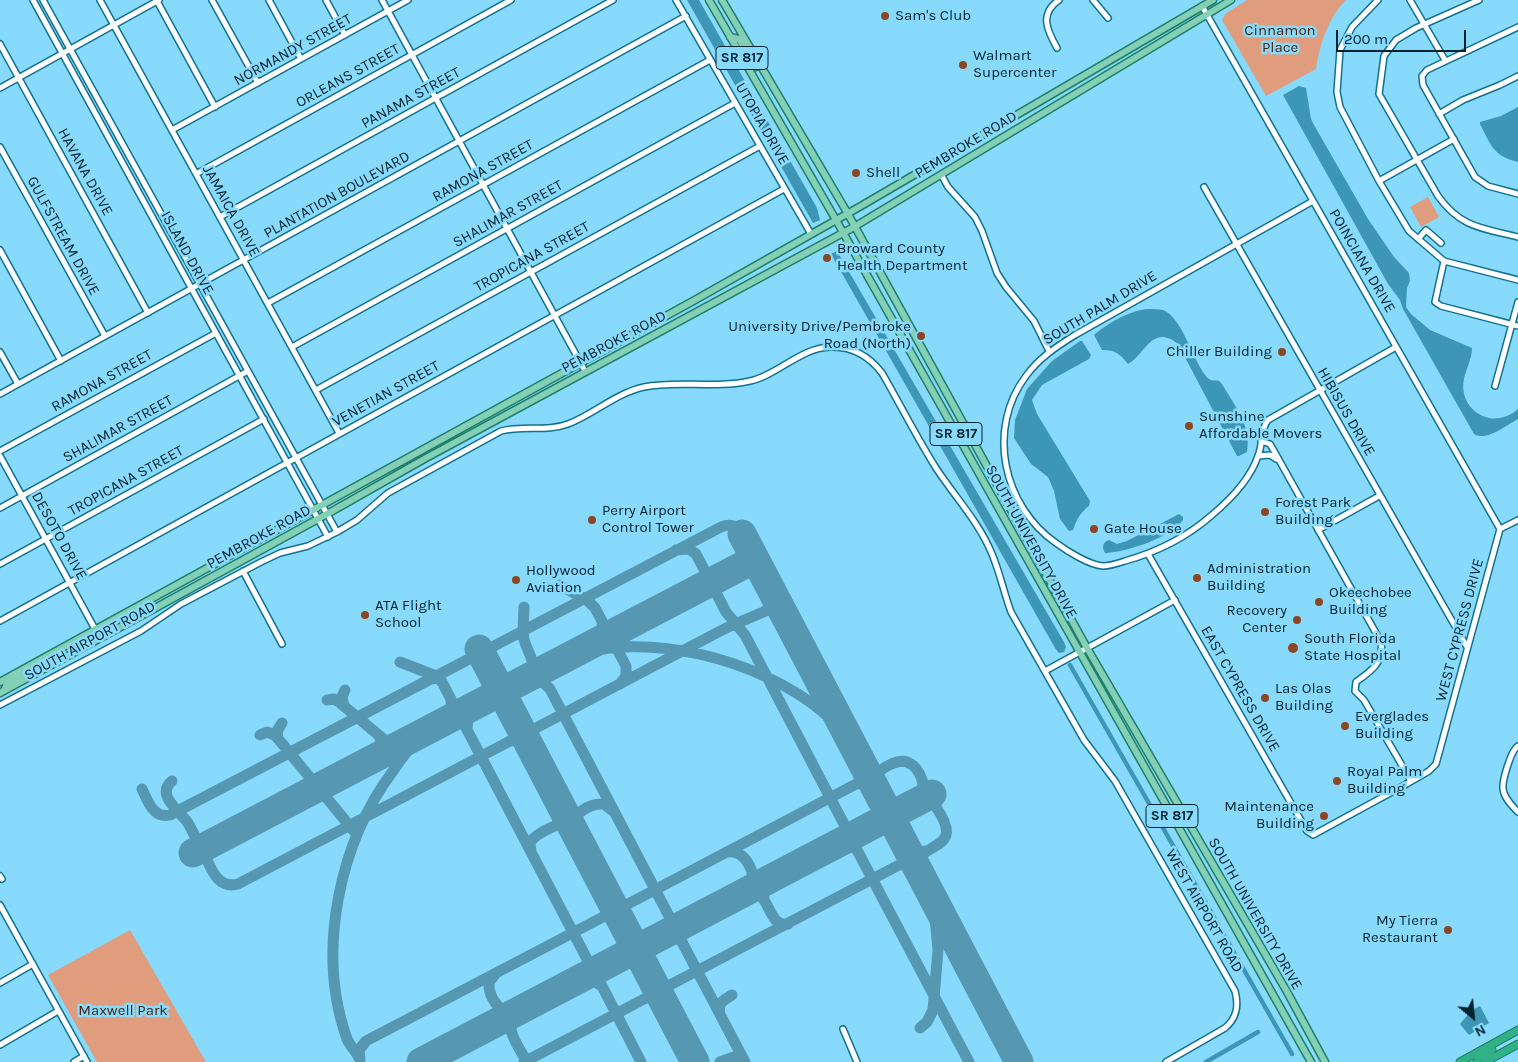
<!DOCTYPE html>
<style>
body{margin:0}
#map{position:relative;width:1518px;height:1062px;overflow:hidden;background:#87dafc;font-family:Karla,sans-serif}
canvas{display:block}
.north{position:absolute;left:1448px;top:992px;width:50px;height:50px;-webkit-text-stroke:4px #87dafc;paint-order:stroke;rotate:152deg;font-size:14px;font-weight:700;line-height:20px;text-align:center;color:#00222f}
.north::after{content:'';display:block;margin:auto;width:18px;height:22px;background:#00222f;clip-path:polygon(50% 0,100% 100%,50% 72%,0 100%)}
.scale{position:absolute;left:1336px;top:30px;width:130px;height:22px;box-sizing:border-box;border:2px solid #00222f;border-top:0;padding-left:6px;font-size:15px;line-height:18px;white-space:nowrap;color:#00222f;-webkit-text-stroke:4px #87dafc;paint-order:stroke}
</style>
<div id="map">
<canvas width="1518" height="1062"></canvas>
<div class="north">N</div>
<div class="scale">200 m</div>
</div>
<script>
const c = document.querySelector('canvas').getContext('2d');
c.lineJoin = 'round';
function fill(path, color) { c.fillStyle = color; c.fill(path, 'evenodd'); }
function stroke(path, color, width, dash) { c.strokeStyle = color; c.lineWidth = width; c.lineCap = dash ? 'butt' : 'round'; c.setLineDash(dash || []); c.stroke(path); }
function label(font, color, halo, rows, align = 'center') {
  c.font = font + ' Karla,sans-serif'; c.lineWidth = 5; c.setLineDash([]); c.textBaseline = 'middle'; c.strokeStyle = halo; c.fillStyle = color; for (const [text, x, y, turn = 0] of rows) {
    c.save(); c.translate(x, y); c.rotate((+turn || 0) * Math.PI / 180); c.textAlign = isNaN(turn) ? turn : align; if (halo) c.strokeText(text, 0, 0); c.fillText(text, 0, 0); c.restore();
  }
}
const green = new Path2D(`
 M1247,0H1346C1328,18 1320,44 1316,69L1266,96L1222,20L1226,13Z
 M1428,197L1439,217L1421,227L1410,207Z
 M130,930L206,1062H97L48,975Z`);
const water = new Path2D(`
 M687,0H699L817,208L820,220L813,223Z
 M1299,86L1306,88L1311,119L1314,125L1368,219L1394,257L1409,273L1410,281L1407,288L1406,307L1411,314L1430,330L1472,348C1472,359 1466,369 1464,379C1460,397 1471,414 1489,418C1498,420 1511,416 1518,409V419C1506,425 1487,442 1474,434L1403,309L1400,300L1388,284L1283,95Z
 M1518,107V162C1493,156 1491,145 1480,124V122L1501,116Z
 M837,251L1064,642L1066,647L1064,652L1059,653L1055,648L831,254Z
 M1147,309C1152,309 1158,309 1163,310C1184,317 1197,375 1211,380C1213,381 1216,380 1219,381L1222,384C1234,405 1252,426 1247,452L1239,456H1237L1178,344C1152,323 1145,355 1128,364C1120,354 1116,350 1102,350L1094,335C1108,323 1129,311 1147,309Z
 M1080,341H1082L1091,355L1089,359L1042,385L1032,400L1037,414L1090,501L1089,506C1081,512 1076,520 1073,530L1069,531L1060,519L1054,491L1048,477L1031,464L1014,438L1015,420L1027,389L1052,361Z
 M1179,514L1183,517V520C1170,538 1127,552 1105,553C1102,548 1102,542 1109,540L1117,544L1127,541Z
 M1480,1006L1489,1023L1469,1035L1460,1024L1472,1010Z`);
const canal = new Path2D(`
 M1070,665L1292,1054
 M1206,1062L1258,1032`);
const taxiway = new Path2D(`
 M676,550L689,549L696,554L726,612L745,635L845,826V836L839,843H848L857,850L969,1062
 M560,585L588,601L595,608L626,666V676L620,684
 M524,607C524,617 522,629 524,639C528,657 542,664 523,681C534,679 543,680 550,689L669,916L676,923L685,924L681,933L682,942L745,1062
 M765,611L771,606L774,601L770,587
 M589,646C598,639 604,633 602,621
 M565,658C645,629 759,659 823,712C836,723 846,736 855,749
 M400,662L436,676L442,682L587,959L594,965L604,966L599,974L600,982L641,1062
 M486,664V655L494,646L721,527C731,523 737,526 742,534
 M327,700L334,699L339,702L387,742L396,743L408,741
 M344,706L342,697L345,690
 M467,729L468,716L478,704
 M260,735L267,732L275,735L353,830
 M278,739L277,731L282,723
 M529,745L530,735L536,728L726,628L768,610L776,609L783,611
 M375,759C383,752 384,745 379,736
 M311,778L322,782L337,778
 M172,781C155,795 180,811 188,823C193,831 195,841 204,845L217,841
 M857,784L864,775L863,764
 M875,788C875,784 874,780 876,776C880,768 898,759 907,762C921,767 929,791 918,801
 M142,789C148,801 153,819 170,815L469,659H479L486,664
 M555,826L561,819L562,808
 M573,830C571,814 589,803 604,804L613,811
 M906,847L916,853L926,851
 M202,849C210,865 216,890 238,884L510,741L520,740L529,745
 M531,852L530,843C533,836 554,824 562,825C567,825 570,827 573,830
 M727,852C743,849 753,867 753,881L747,892
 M918,870C913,839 969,855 936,807C931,801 925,800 918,801
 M752,873L758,879L768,880L763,890L764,899
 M747,892C771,887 766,928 788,924
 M610,900L618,905L628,904L858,783H867L875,788
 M621,920V911L628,904
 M665,935L676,936L682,942
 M496,973L489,982C488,996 499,1014 515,1013
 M583,978H592L600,985
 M652,981L660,986L670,985
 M664,1004V994L670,985L899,865L908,864L918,870
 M515,1013C503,1028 519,1047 527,1062
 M720,1014C717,1003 724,1000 732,995
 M494,1024L505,1025L511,1031
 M920,1028L927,1022L933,1010L938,950L935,917L922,878
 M359,1058C356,1051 350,1046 347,1039C316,952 339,843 393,771C401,758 411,746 423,736C430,730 441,726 447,718C452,713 452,706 451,700
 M360,1060L359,1050L366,1041L603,917L608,911L610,900
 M694,1061L695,1062
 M524,1062L646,998L656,997L664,1004
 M720,1062L734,1057L744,1062`);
const runway = new Path2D(`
 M742,534L1019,1062
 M479,649L695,1062
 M193,853L755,559
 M421,1062L932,794`);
const minor = new Path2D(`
 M33,0L328,537
 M43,0L337,532
 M100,0L339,433
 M212,0L258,83
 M269,0L301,59
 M326,0L345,35
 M382,0L585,371
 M676,0L811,234
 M1093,0L1108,18
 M1378,0L1352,27L1340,50L1337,92L1340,107L1379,181L1409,231L1444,261L1518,280
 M1410,0L1445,60
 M1479,0L1416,28L1396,40L1384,56L1379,94L1438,196C1461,228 1482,228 1518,237
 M157,1L215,107
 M1202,6L1500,529
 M1518,27L1427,70L1422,76L1423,85L1475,177L1488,186L1518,194
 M0,44L148,313
 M1057,48C1047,30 1039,14 1059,0
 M0,88L159,0
 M1439,114L1463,100L1500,85L1518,76
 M172,130L408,0
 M0,147L105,336
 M196,174L511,0
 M942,176L948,187L975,217L982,231L997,273L1006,287L1034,321L1049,351
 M1379,181L1454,139
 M1204,187L1467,647
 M1313,201L1075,335C1056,347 1039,358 1026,376C986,429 1003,506 1056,543C1067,551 1089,565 1103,566C1110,566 1119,563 1125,561C1157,552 1187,537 1212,515C1231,499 1250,480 1258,456C1263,445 1260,430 1268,420L1396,347
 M220,217L613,0
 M1418,239L1426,230L1441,243
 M0,250L61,361
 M1444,261L1435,302L1441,306L1518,326
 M268,303L710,60
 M292,347L735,103
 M0,352L18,384
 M1495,386L1518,302
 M316,390L760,146
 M0,394L686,16
 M1261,441L1270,444L1274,451L1381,642C1384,663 1371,671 1356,682L1355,691L1364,700L1411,781
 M0,451L216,333
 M0,456L95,629
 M1258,456L1270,455L1276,459
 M0,508L248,371
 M1500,529L1518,520
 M1318,530L1379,496
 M1148,554L1307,831L1313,835L1403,786L1429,771L1436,764L1500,529
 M0,564L264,419
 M243,571L282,644
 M0,621L784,189
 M1045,671L1175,600
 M0,705L141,631L181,604L261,562L280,553L308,546L337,532L357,520L388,493L501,431C523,425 547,432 568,424C594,414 616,393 644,387C678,380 715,389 750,381C778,375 800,348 830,347C851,346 869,356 882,373C900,404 917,438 936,468C955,497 979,522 992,554C1000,573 1004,593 1011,612L1084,740L1115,781L1235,991C1239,1006 1237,1018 1225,1028L1166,1062
 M1518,746C1511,750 1502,781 1503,789C1504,798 1512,806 1518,812
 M0,876L2,879
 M0,905L87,1062
 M0,983L33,964
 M843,1029L857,1062
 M0,1045L58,1011
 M74,1062L84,1056`);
const major = new Path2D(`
 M709,0L836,220L1311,1062
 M722,0L848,214L1087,648L1286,990L1325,1062
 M730,37L739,39L756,67
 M81,644C88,640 94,637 95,629
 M0,682L695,300L861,206L1213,0
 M4,691L7,683L40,665L42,659
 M0,693L327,514L426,458L854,227L1231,0`);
const highway = new Path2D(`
 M1460,1062L1518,1030
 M1477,1062L1478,1059L1492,1050
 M1485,1062L1518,1044`);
const markers = [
 [885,16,5,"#8d4622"],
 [963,65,5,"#8d4622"],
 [856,173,5,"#8d4622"],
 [827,258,5,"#8d4622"],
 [921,336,5,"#8d4622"],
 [1282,352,5,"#8d4622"],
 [1189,426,5,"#8d4622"],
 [1265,512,5,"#8d4622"],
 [592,520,5,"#8d4622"],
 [1094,529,5,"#8d4622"],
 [1197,578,5,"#8d4622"],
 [516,580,5,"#8d4622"],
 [1319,602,5,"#8d4622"],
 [365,615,5,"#8d4622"],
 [1297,620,5,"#8d4622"],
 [1293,648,6,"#8d4622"],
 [1265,698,5,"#8d4622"],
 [1345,726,5,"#8d4622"],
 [1337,781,5,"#8d4622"],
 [1324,816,5,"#8d4622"],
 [1448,930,5,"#8d4622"]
];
const shields = [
 [742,58,52],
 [956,434,52],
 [1172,816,52]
];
const shieldNames = [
 ["SR 817",742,58],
 ["SR 817",956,434],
 ["SR 817",1172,816]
];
const poiNames = [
 ["Sam's Club",895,16],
 ["Walmart",973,56],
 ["Supercenter",973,73],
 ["Shell",866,173],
 ["Broward County",837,249],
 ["Health Department",837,266],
 ["University Drive/Pembroke",911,327,"right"],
 ["Road (North)",911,344,"right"],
 ["Chiller Building",1272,352,"right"],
 ["Sunshine",1199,417],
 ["Affordable Movers",1199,434],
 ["Forest Park",1275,503],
 ["Building",1275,520],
 ["Perry Airport",602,511],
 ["Control Tower",602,528],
 ["Gate House",1104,529],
 ["Administration",1207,569],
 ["Building",1207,586],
 ["Hollywood",526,571],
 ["Aviation",526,588],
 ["Okeechobee",1329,593],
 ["Building",1329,610],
 ["ATA Flight",375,606],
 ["School",375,623],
 ["Recovery",1287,611,"right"],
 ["Center",1287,628,"right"],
 ["South Florida",1304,639],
 ["State Hospital",1304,656],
 ["Las Olas",1275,689],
 ["Building",1275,706],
 ["Everglades",1355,717],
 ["Building",1355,734],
 ["Royal Palm",1347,772],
 ["Building",1347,789],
 ["Maintenance",1314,807,"right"],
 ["Building",1314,824,"right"],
 ["My Tierra",1438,921,"right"],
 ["Restaurant",1438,938,"right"]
];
const parkNames = [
 ["Cinnamon",1280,31],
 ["Place",1280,48],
 ["Maxwell Park",123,1011]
];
const streetNames = [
 ["NORMANDY STREET",293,50,-29],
 ["ORLEANS STREET",348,76,-29],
 ["PANAMA STREET",411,98,-29],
 ["UTOPIA DRIVE",762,124,60],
 ["PEMBROKE ROAD",966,145,-31],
 ["RAMONA STREET",483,171,-29],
 ["HAVANA DRIVE",85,172,61],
 ["PLANTATION BOULEVARD",337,195,-29],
 ["JAMAICA DRIVE",231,211,61],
 ["SHALIMAR STREET",508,214,-29],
 ["GULFSTREAM DRIVE",63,236,61],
 ["ISLAND DRIVE",187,253,61],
 ["TROPICANA STREET",532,257,-29],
 ["POINCIANA DRIVE",1362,261,60],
 ["SOUTH PALM DRIVE",1100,308,-31],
 ["PEMBROKE ROAD",614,342,-28],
 ["RAMONA STREET",102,381,-29],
 ["VENETIAN STREET",386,394,-29],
 ["HIBISUS DRIVE",1346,412,60],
 ["SHALIMAR STREET",118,429,-29],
 ["TROPICANA STREET",126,481,-29],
 ["DESOTO DRIVE",59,536,61],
 ["PEMBROKE ROAD",259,537,-29],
 ["SOUTH UNIVERSITY DRIVE",1031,542,61],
 ["WEST CYPRESS DRIVE",1460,630,-75],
 ["SOUTH AIRPORT ROAD",90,641,-29],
 ["EAST CYPRESS DRIVE",1240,689,60],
 ["WEST AIRPORT ROAD",1204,911,60],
 ["SOUTH UNIVERSITY DRIVE",1255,914,60]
];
fill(green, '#e09d7e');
fill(water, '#3d96b6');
stroke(canal, '#3d96b6', 4.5);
stroke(taxiway, '#5698b2', 11);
stroke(runway, '#5698b2', 29);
stroke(minor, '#11718f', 8);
stroke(major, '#1f7f68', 9);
stroke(highway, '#1f7f68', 9);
stroke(minor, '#fff', 5);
stroke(major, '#83d0b6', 6);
stroke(highway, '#30b186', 7);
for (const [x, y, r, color] of markers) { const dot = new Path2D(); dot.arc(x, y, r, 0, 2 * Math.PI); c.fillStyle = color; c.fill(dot); stroke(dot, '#87dafc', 2); }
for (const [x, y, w] of shields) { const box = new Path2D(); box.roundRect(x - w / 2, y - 11.5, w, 23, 4); c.fillStyle = '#87dafc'; c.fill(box); stroke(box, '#00222f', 1); }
label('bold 14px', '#00222f', null, shieldNames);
label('15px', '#00222f', '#87dafc', poiNames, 'left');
label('15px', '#4a1d05', '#87dafc', parkNames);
label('15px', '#00222f', '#87dafc', streetNames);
</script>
